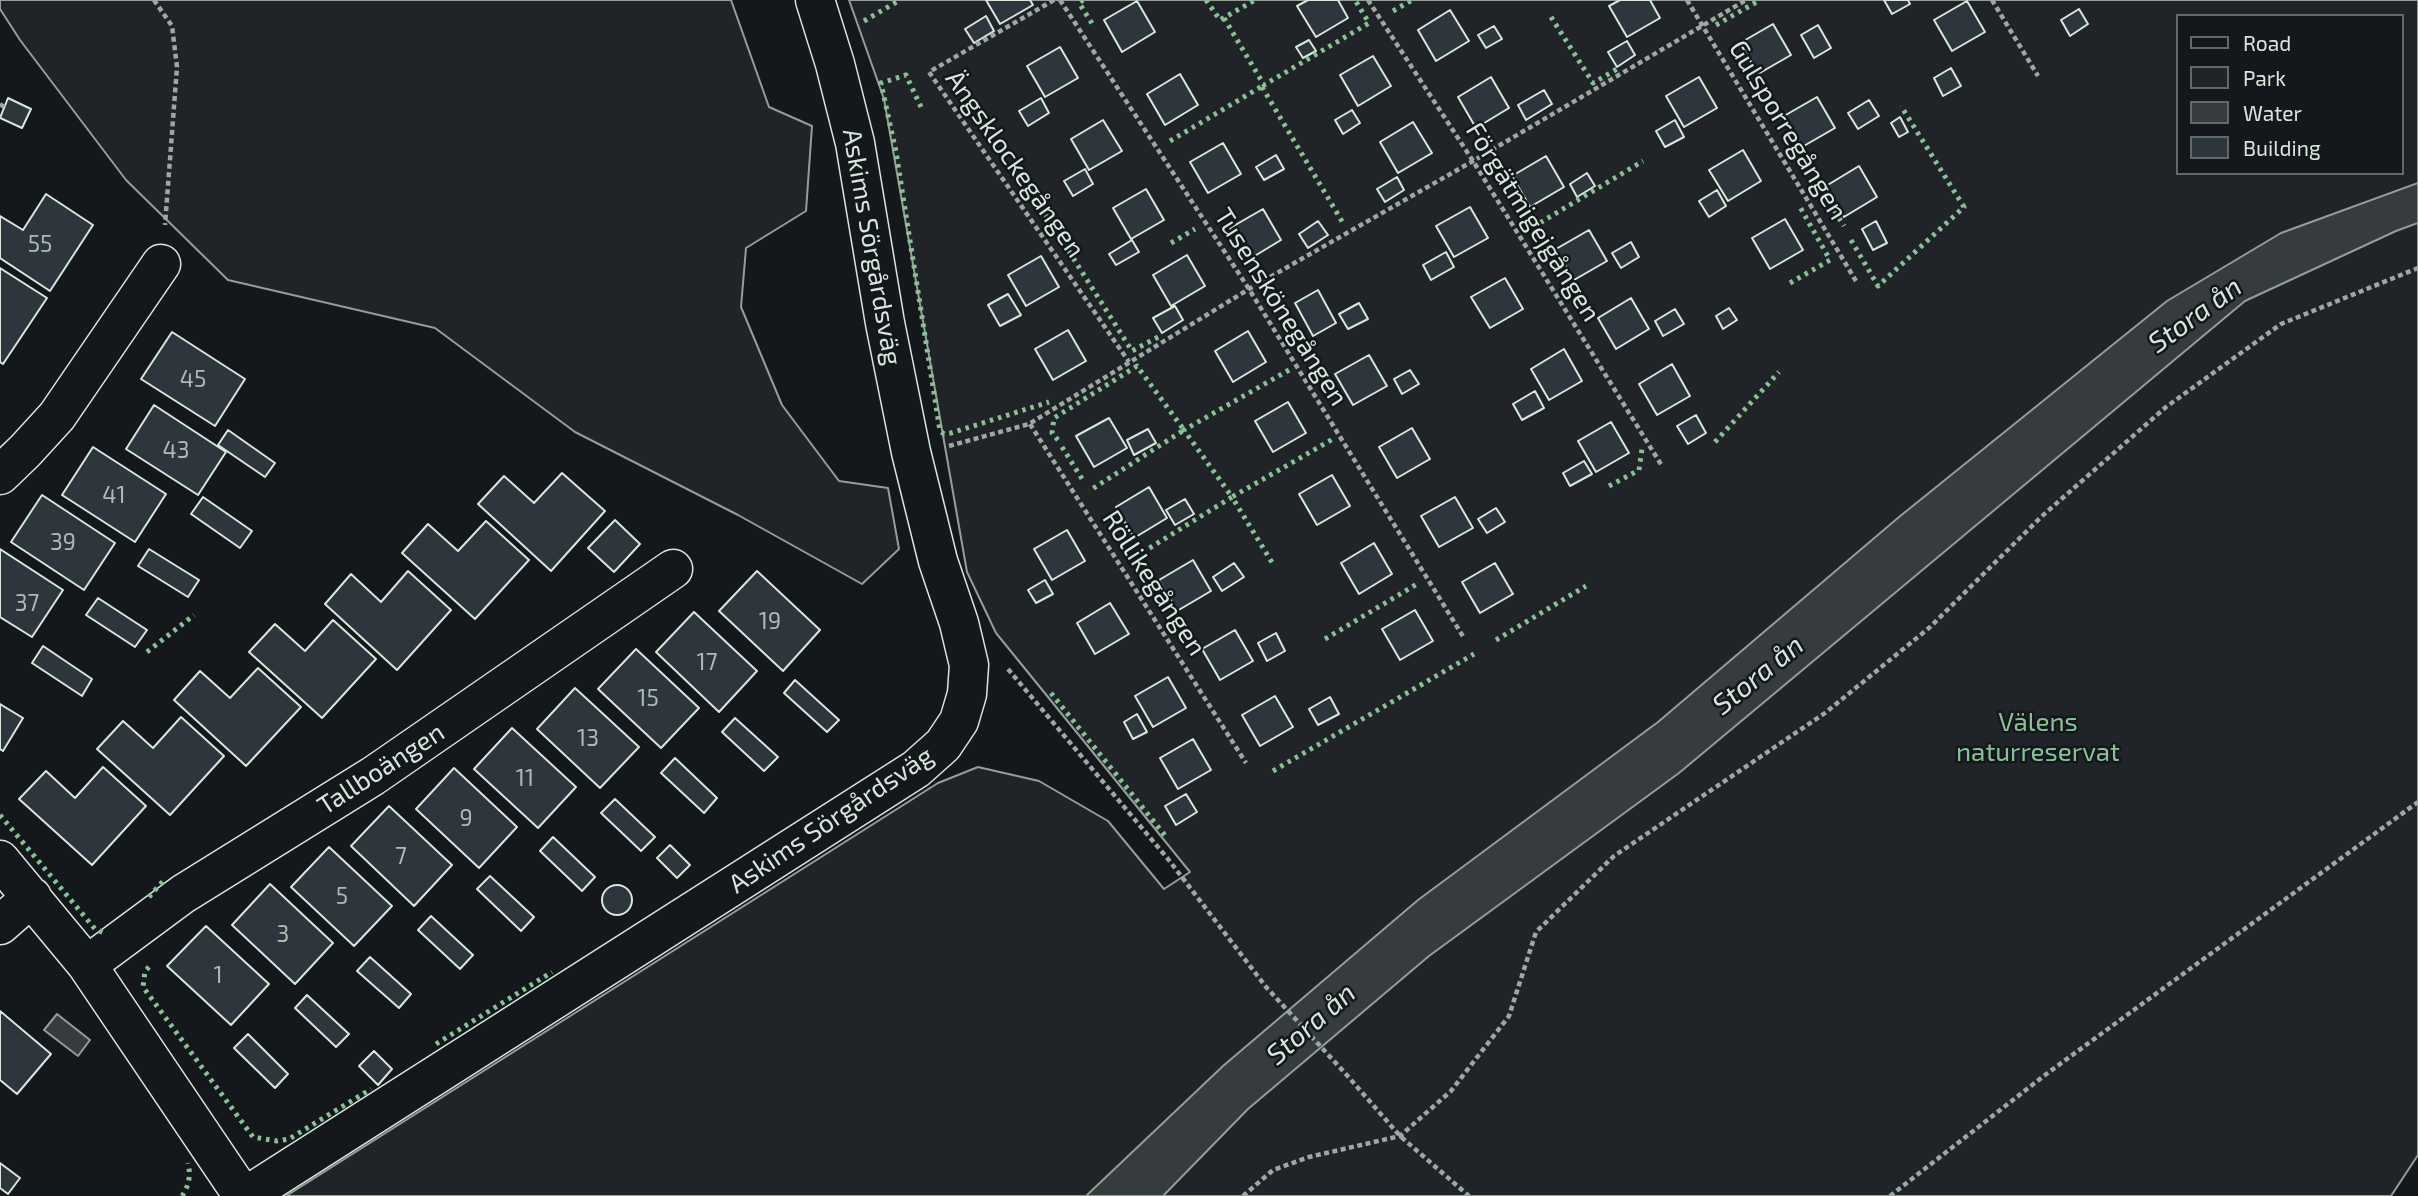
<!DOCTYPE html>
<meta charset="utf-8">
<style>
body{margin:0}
#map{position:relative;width:2418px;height:1196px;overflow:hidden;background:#14181c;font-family:"Exo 2",sans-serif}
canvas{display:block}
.legend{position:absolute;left:2176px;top:14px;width:228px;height:161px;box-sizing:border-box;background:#14181c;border:2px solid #626a69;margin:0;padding:9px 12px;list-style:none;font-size:21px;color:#d8e6dc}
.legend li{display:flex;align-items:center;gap:14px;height:35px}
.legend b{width:35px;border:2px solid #626a69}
</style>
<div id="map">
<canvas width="2418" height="1196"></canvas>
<ul class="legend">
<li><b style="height:9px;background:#14181c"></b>Road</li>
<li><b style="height:19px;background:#202428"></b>Park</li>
<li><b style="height:19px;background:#363b3e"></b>Water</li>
<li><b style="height:19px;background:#2c363c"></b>Building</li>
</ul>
</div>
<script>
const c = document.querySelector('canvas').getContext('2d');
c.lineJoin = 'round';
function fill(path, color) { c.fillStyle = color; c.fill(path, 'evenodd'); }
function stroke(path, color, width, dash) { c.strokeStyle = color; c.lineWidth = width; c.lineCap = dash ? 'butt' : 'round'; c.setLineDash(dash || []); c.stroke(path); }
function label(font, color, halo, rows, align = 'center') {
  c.font = font + ' "Exo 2",sans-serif'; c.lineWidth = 5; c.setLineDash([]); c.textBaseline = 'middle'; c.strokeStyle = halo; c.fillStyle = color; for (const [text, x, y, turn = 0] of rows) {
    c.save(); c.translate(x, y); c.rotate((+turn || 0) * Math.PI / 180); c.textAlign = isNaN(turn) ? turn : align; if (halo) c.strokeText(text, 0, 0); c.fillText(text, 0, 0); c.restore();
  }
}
const green = new Path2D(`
 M0,0H731L769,107L812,126L806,211L746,248L741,307L782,405L839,481L888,488L899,549L862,584L738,515L575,432L435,328L228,280L126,180L20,40L0,9Z
 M849,0H2418V1155L2391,1196H286L938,783L978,767L1039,781L1108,821L1164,889L1190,872L996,633L967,572L884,99ZM2178,16H2402V173H2178Z`);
const water = new Path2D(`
 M2418,183V223L2396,231L2245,301L1679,773L1429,956L1248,1109L1163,1196H1086L1223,1066L1418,900L1658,722L1899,517L2167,301L2281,233Z
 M57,1014L90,1040L78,1056L44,1030Z`);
const building = new Path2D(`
 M986,0H1030L1033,5L1000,24Z
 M1308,0H1338L1348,18L1316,37L1297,6Z
 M1620,0H1650L1660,18L1627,37L1609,6Z
 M1884,0H1908L1910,4L1892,14Z
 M1137,1L1155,32L1122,52L1104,20Z
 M1967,1L1985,32L1952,51L1934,20Z
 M2079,9L2088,24L2070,36L2061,20Z
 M1450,10L1469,41L1436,61L1418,30Z
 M986,16L994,31L974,43L965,29Z
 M1773,24L1791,55L1758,74L1740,43Z
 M1818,25L1831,48L1814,58L1801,35Z
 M1494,26L1502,39L1486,48L1478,35Z
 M1309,40L1316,51L1303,58L1296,47Z
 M1627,41L1635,55L1617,67L1608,52Z
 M1060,47L1078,78L1045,97L1027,66Z
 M1373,56L1391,86L1358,106L1340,75Z
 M1951,68L1961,86L1943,96L1934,78Z
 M1180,74L1198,105L1165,125L1147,94Z
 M1491,77L1509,108L1476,128L1458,97Z
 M1699,77L1717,108L1684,127L1666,96Z
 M1544,90L1552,104L1526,120L1518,105Z
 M1817,97L1835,128L1802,147L1784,116Z
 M8,98L31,109L22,128L0,118Z
 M1041,98L1049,113L1028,126L1019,111Z
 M1869,100L1879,116L1858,129L1848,113Z
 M1352,110L1360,123L1343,134L1335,120Z
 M1900,117L1908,132L1899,137L1891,123Z
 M1103,120L1122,151L1089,170L1071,139Z
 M1675,120L1684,137L1665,147L1656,131Z
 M1413,122L1432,153L1398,173L1380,142Z
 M1223,143L1241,174L1208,193L1190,162Z
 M1743,150L1761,181L1728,201L1709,170Z
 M1276,155L1284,169L1264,180L1256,167Z
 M1546,156L1564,187L1530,207L1512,176Z
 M1859,166L1877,197L1844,217L1826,186Z
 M1085,169L1093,184L1073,196L1064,181Z
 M1587,173L1595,186L1577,197L1570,184Z
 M1397,177L1404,190L1385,202L1377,189Z
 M1146,189L1164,220L1131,239L1113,208Z
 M1717,190L1726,206L1709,217L1699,201Z
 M46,194L93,225L50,291L0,258V216L23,230Z
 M1470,207L1488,238L1454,257L1436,226Z
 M1263,209L1281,240L1248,260L1230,228Z
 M1785,219L1803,250L1770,269L1752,238Z
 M1318,221L1328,235L1308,248L1299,234Z
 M1876,221L1887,243L1873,250L1862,229Z
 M1589,230L1607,261L1574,280L1556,249Z
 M1132,240L1139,252L1116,265L1109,254Z
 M1631,242L1639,257L1621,268L1612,253Z
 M1446,252L1454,267L1431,280L1423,265Z
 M1187,255L1205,286L1171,306L1153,275Z
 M1041,256L1059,287L1026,306L1008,275Z
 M0,268L47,298L3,364L0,362Z
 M1505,278L1523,309L1490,328L1471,297Z
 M1318,290L1336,323L1313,336L1295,303Z
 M1008,294L1021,315L1000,326L988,305Z
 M1631,298L1649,329L1616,349L1598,318Z
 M1359,303L1368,319L1348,329L1339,314Z
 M1175,306L1183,320L1162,333L1153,318Z
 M1729,308L1737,320L1723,329L1716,316Z
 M1675,309L1684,324L1663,336L1655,321Z
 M1068,330L1086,361L1053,380L1035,349Z
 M1248,331L1266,362L1233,382L1215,351Z
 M172,332L245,379L215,426L141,379Z
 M1564,349L1582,381L1549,400L1531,369Z
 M1369,355L1387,386L1353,405L1335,374Z
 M1672,364L1690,396L1657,415L1639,384Z
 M1410,370L1419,384L1402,394L1394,379Z
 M1535,391L1544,408L1522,420L1513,404Z
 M1288,402L1306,433L1273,452L1255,421Z
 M154,405L226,452L198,495L126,449Z
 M1696,415L1706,433L1688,444L1677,426Z
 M1109,418L1127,448L1094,467L1076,436Z
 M1611,422L1629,453L1596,472L1578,441Z
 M1412,428L1430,459L1397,478L1379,447Z
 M1148,429L1156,443L1134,455L1127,440Z
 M228,430L275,463L265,477L218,445Z
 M93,447L166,494L135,542L62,495Z
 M1584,461L1592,474L1570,486L1563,473Z
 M562,473L605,511L551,571L478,504L504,476L534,503Z
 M1332,475L1350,506L1317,525L1299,494Z
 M1149,487L1167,518L1134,538L1116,507Z
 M42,495L115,543L84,590L11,542Z
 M203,497L252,531L240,548L191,514Z
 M1455,497L1473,528L1439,547L1421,516Z
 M1185,499L1194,514L1175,525L1166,510Z
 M1496,508L1505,522L1487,533L1478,519Z
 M615,520L640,544L614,572L588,548Z
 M486,521L529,560L475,619L402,553L428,524L458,551Z
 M1067,530L1085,561L1052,580L1034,549Z
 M1374,543L1392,574L1359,594L1341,563Z
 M0,549L63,590L32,637L0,617Z
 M149,549L199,580L188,597L138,566Z
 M1193,560L1211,591L1177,611L1159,580Z
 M1234,563L1244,577L1222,591L1213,577Z
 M1495,563L1513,594L1480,613L1462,582Z
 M408,571L451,610L397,670L325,604L351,574L381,602Z
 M757,571L820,630L783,671L719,611Z
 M1045,580L1053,594L1036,603L1028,590Z
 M98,598L147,630L135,647L86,615Z
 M1110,603L1129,634L1095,654L1077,623Z
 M1415,610L1433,641L1400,660L1382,629Z
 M694,612L757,671L719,712L656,652Z
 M333,620L376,659L322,718L249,652L275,624L305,651Z
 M1235,630L1253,661L1220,680L1202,649Z
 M1276,633L1285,651L1267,661L1258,643Z
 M43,646L92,679L82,696L32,663Z
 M636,649L699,708L661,748L598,689Z
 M258,668L301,707L246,766L174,700L200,671L230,698Z
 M1168,677L1186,708L1153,727L1135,696Z
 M795,680L839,720L827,732L784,693Z
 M575,688L639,747L600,788L537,729Z
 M1275,696L1293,727L1260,746L1242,715Z
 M1330,697L1339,714L1318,725L1309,709Z
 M0,704L23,718L3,751L0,749Z
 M1137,714L1147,732L1133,739L1124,722Z
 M181,717L224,756L170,815L97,749L123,721L153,748Z
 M735,718L778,757L764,771L722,732Z
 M512,728L576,787L538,828L474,769Z
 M1193,739L1211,770L1178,789L1160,758Z
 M675,758L717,798L704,813L661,773Z
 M103,767L146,806L92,865L19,799L46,771L75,798Z
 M454,768L517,827L479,868L416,809Z
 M1186,794L1197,812L1176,825L1165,806Z
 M615,799L655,837L641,851L601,813Z
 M389,806L452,865L414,906L351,846Z
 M553,837L595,877L582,891L540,851Z
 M670,845L690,865L677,878L657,858Z
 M329,847L392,906L354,946L291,887Z
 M490,876L534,917L521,931L477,889Z
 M270,884L333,943L295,984L232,925Z
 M602 900a15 15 0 1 1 30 0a15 15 0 1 1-30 0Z
 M431,916L473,955L460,969L418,930Z
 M206,926L269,984L231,1025L167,966Z
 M370,957L411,994L399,1008L357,971Z
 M307,995L349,1034L336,1047L295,1008Z
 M0,1011L51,1054L17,1094L0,1080Z
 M248,1034L288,1074L275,1088L234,1048Z
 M374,1051L392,1069L378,1085L359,1066Z
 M0,1163L20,1178L8,1194L0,1188Z`);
const path = new Path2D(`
 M154,0L172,26L177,67L165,225
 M1054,0L929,72L1129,362
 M1060,0L1249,289L1464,638
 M1368,0L1473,161L1662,466
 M1687,0L1856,281
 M1992,0L2038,76
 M0,104L4,107
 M1030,424L1246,763
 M949,446L1029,424L1249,289L1473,161L1746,0
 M1008,669L1168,859L1266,987L1345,1073L1400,1136L1469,1196
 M1243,1196L1273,1170L1309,1157L1400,1136L1451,1091L1509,1016L1536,932L1614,856L1825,713L1929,628L2041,517L2166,407L2281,324L2418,268
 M1890,1196L2045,1075L2418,802`);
const minor = new Path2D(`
 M0,475L25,451L57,416L161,264
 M0,860L87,965L243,1196
 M0,925L32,897
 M87,965L183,894L373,776L673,569
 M246,1196L916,769L943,745L959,721L967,694L969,665L959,623L938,561L911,452L885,323L855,143L835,64L815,0`);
const hedge = new Path2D(`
 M1083,0L1079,3L1093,25
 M1206,0L1220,20L1255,0
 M1393,11L1412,0
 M1551,17L1593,83L1617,69
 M1224,18L1264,85L1369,23L1355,0
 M864,21L900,0
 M1716,25L1760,0
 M1262,87L1343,223
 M921,107L906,75L881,83L896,152L940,431L944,434L951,433L1049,402
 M1170,141L1264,85
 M1815,181L1804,162L1816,156
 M1821,189L1844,226
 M1046,215L1132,351L1160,336
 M1533,227L1643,161
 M1851,240L1878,286L1964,207L1901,106
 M1171,243L1195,229
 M1790,283L1830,260L1800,207
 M1289,370L1184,430L1232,497L1333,439
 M1058,440L1052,433L1054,418L1137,366L1184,430L1089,491
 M1715,442L1779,372
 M1062,447L1084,482
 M1609,486L1639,470L1642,449
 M1135,557L1232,497L1273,564
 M1325,639L1417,584
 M1496,640L1586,586
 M147,652L194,615
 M1051,693L1167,838
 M1273,771L1474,654
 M0,815L95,929L104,933
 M149,897L163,881
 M149,967L145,971L143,987L253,1137L277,1141L289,1139L371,1089
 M436,1044L552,972
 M182,1196C189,1186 191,1175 188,1163`);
const numberNames = [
 ["55",40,244],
 ["45",193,379],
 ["43",176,450],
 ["41",114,495],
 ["39",63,542],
 ["37",27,603],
 ["19",770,621],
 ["17",707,662],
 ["15",648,698],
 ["13",588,738],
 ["11",525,778],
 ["9",466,818],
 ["7",401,856],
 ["5",342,896],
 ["3",283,934],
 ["1",218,975]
];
const streetNames = [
 ["Gulsporregången",1788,130,59],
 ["Ängsklockegången",1015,164,55],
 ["Förgätmigejgången",1533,222,58],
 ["Askims Sörgårdsväg",872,247,80],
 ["Tusenskönegången",1281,307,58],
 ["Röllikegången",1154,583,57],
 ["Tallboängen",381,769,-33],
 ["Askims Sörgårdsväg",831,820,-34]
];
const parkNames = [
 ["Välens",2038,722],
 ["naturreservat",2038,752]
];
const waterNames = [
 ["Stora ån",2195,315,-36],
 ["Stora ån",1758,675,-39],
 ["Stora ån",1311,1024,-41]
];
fill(green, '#202428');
stroke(green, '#939e99', 2);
fill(water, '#363b3e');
stroke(water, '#939e99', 2);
fill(building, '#2c363c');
stroke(building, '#d8e6dc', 2);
stroke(minor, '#d8e6dc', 41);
stroke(path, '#9da8a2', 4.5, [5, 3.5]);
stroke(minor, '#14181c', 38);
stroke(hedge, '#8ac095', 5, [3.5, 5]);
label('23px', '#adbab4', null, numberNames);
label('26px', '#d8e6dc', '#14181c', streetNames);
label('26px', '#8ac095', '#14181c', parkNames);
label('italic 28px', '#d8e6dc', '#14181c', waterNames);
</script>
